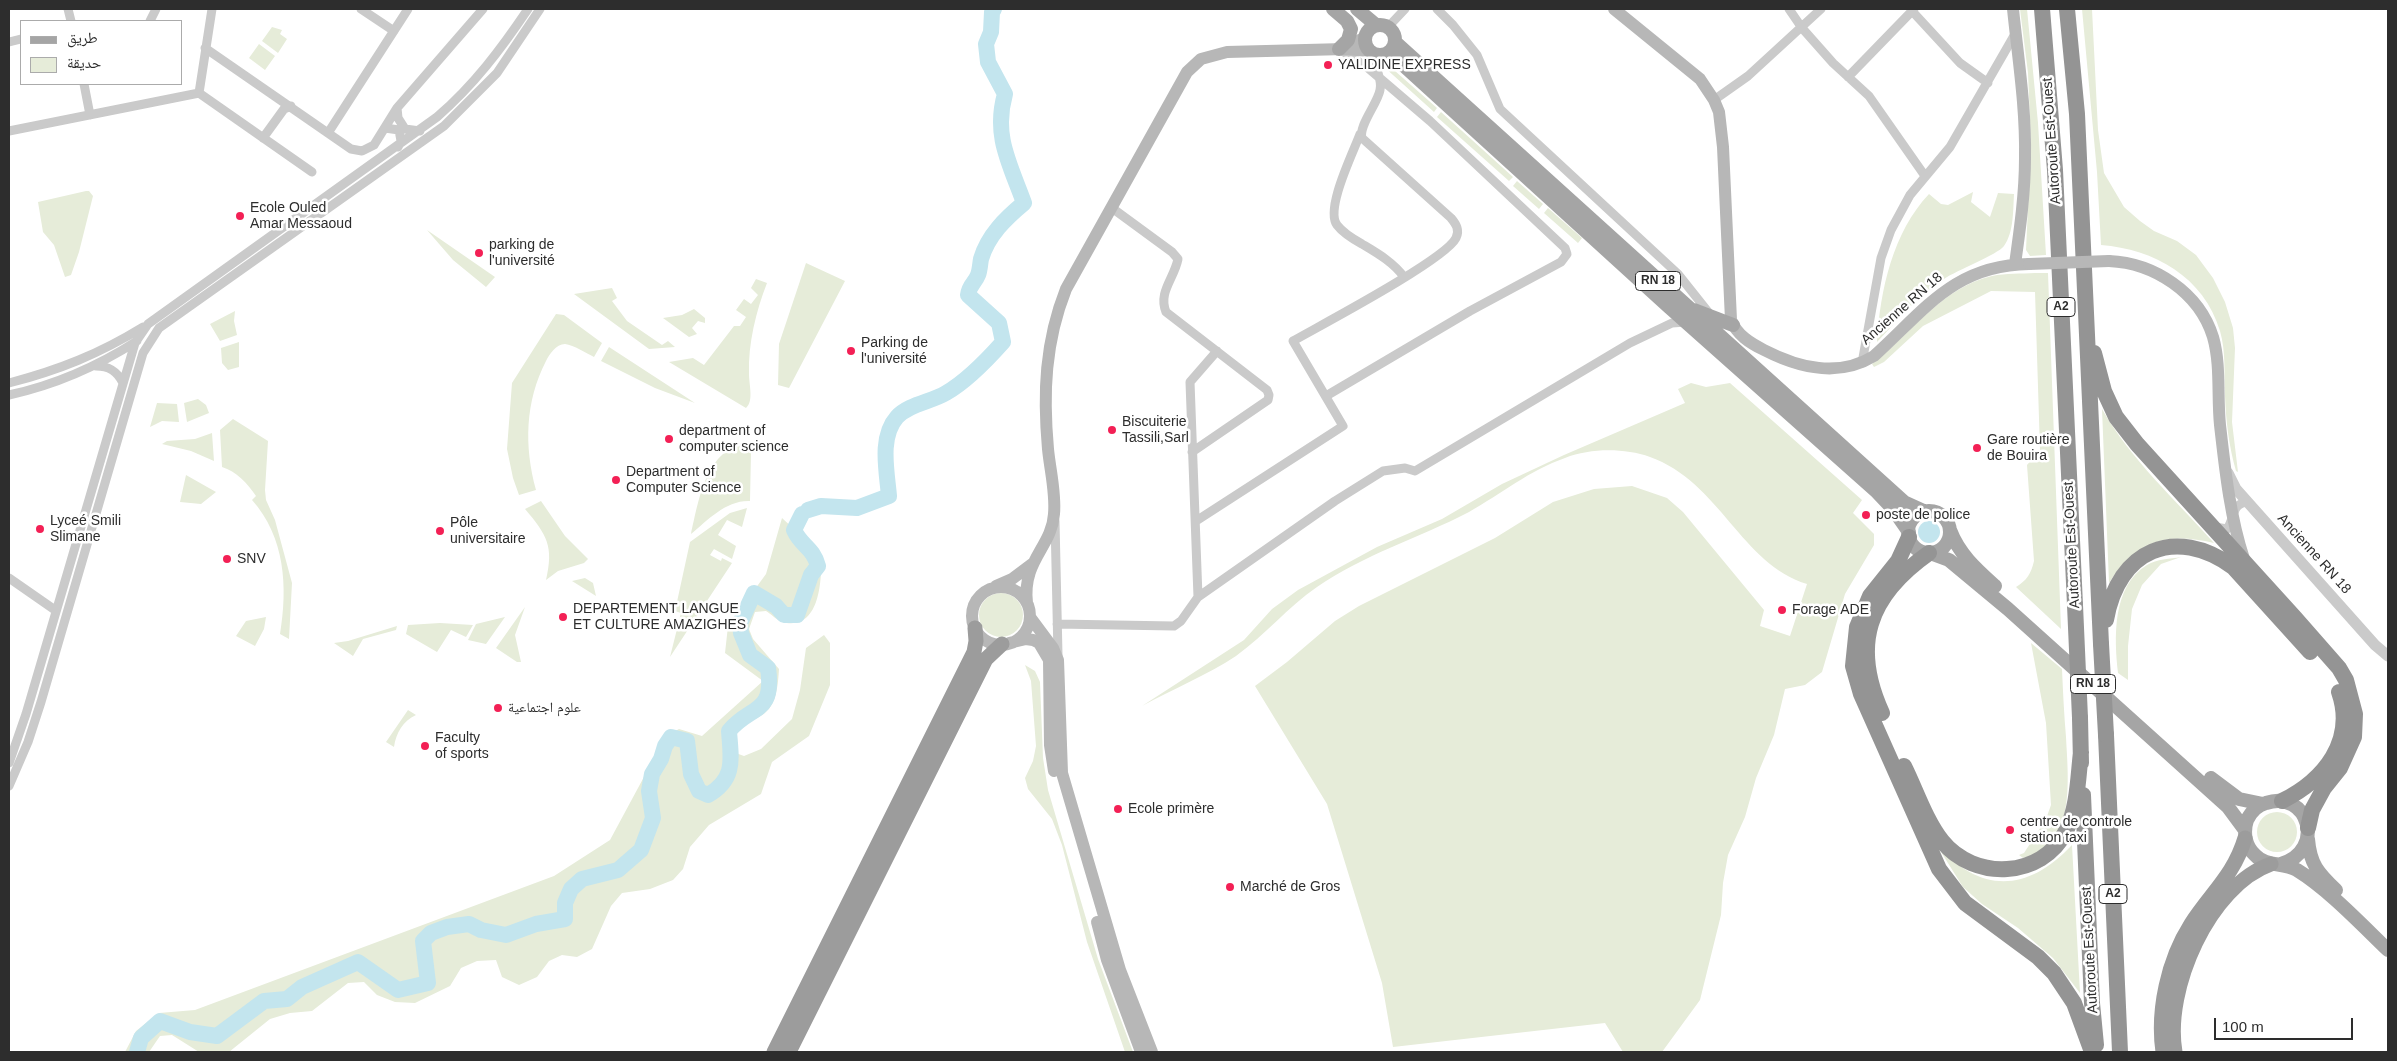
<!DOCTYPE html>
<meta charset="utf-8">
<style>
body{margin:0}
#map{position:relative;width:2397px;height:1061px;overflow:hidden;background:#fff;font-family:Arial,"Noto Naskh Arabic",sans-serif}
canvas{display:block}
.frame{position:absolute;inset:0;border:10px solid #2d2d2d;pointer-events:none}
.legend{position:absolute;left:20px;top:20px;width:162px;height:65px;box-sizing:border-box;background:#fff;border:1px solid #ababab;margin:0;padding:6px 9px;list-style:none;font-size:15px;color:#2d2d2d}
.legend li{display:flex;align-items:center;gap:10px;height:25px}
.legend b{width:25px;border:1px solid #ababab}
.scale{position:absolute;left:2214px;top:1018px;width:139px;height:22px;box-sizing:border-box;border:2px solid #2d2d2d;border-top:0;padding-left:6px;font-size:15px;line-height:18px;white-space:nowrap;color:#2d2d2d;-webkit-text-stroke:4px #fff;paint-order:stroke}
</style>
<div id="map">
<canvas width="2397" height="1061"></canvas>
<div class="frame"></div>
<ul class="legend">
<li><b style="height:6px;background:#a5a5a5"></b>طريق</li>
<li><b style="height:14px;background:#e6ecd9"></b>حديقة</li>
</ul>
<div class="scale">100 m</div>
</div>
<script>
const c = document.querySelector('canvas').getContext('2d');
c.lineJoin = 'round';
function fill(path, color) { c.fillStyle = color; c.fill(path, 'evenodd'); }
function stroke(path, color, width, dash) { c.strokeStyle = color; c.lineWidth = width; c.lineCap = dash ? 'butt' : 'round'; c.setLineDash(dash || []); c.stroke(path); }
function label(font, color, halo, rows, align = 'center') {
  c.font = font + ' Arial,"Noto Naskh Arabic",sans-serif'; c.lineWidth = 5; c.setLineDash([]); c.textBaseline = 'middle'; c.strokeStyle = halo; c.fillStyle = color; for (const [text, x, y, turn = 0] of rows) {
    c.save(); c.translate(x, y); c.rotate((+turn || 0) * Math.PI / 180); c.textAlign = isNaN(turn) ? turn : align; if (halo) c.strokeText(text, 0, 0); c.fillText(text, 0, 0); c.restore();
  }
}
const green = new Path2D(`
 M2020,9H2027L2038,123L2046,255L2030,256L2026,250L2031,143L2028,73Z
 M2082,9H2092L2098,130L2104,173L2124,207L2140,221L2154,231L2177,241L2196,255L2213,278L2225,302L2233,328L2235,348L2232,422L2238,472L2236,471C2229,446 2226,422 2225,396C2224,374 2226,351 2220,331C2204,277 2154,249 2101,245L2097,172Z
 M272,27L282,30L280,34L287,39L278,53L262,41Z
 M259,44L275,56L265,70L249,58Z
 M1386,63L1437,108L1434,112L1383,66Z
 M1441,112L1513,177L1509,181L1437,117Z
 M1517,181L1543,204L1539,209L1513,186Z
 M86,191H89L93,196L79,252L71,275L65,277L54,245L43,232L38,202Z
 M1973,192L1971,202L1990,217L1998,193L2014,194C2013,210 2014,232 2004,246C1997,255 1957,270 1944,279C1918,295 1898,320 1877,342C1880,290 1893,232 1929,194L1941,204L1948,205Z
 M1548,208L1582,238L1578,243L1544,213Z
 M427,230L495,277L486,287L453,260Z
 M806,263L845,281L789,388L778,385L779,344Z
 M2035,273H2048L2061,629L2016,587C2027,580 2031,574 2034,561L2027,465L2040,450L2035,292L1991,291L1923,326L1884,362L1874,367L1872,364C1911,334 1942,287 1992,276C2006,273 2021,274 2035,273Z
 M756,279L767,283C756,311 748,344 749,374C749,385 754,401 746,408L669,362L693,358L704,365L734,326H740L746,317L736,310L744,299L751,304L758,295L751,288Z
 M612,288L617,298L612,301L627,321L662,345L668,341L675,347L649,349L574,294Z
 M694,309L705,318V323L698,321L692,328L697,334L689,337L663,318L682,315Z
 M235,311L234,321L237,335L220,341L210,324Z
 M556,314L564,315L602,343L594,357C586,353 574,345 565,344C556,344 549,355 546,361C525,402 524,446 536,490L519,495L513,478L507,449L512,383Z
 M239,342V367L228,370L222,363L221,348Z
 M609,347L695,403L655,388L601,361Z
 M1691,383L1706,387L1730,383L1862,500L1853,513L1874,534V545L1845,594L1822,672L1805,685L1785,689L1774,735L1756,778L1745,817L1728,855L1723,883L1721,915L1700,1000L1662,1052H1623L1605,1023L1393,1047L1382,983L1327,804L1255,686L1287,662L1335,621L1359,606L1495,538L1553,502L1594,489L1632,486L1667,498L1683,512L1764,610L1760,626L1790,636L1807,584C1741,564 1720,482 1650,457C1624,448 1591,448 1565,458C1530,470 1501,494 1469,512C1419,538 1363,555 1317,587C1288,607 1265,635 1236,656C1209,674 1171,690 1142,706L1244,640L1272,609L1298,590L1377,547L1442,519L1502,484L1564,455L1685,403L1678,389Z
 M198,399L206,405L209,413L187,422L184,403Z
 M157,403L177,404L179,422L162,421L150,427Z
 M2102,409C2130,459 2176,500 2214,543C2167,532 2136,540 2109,583Z
 M233,419L268,441L265,490L266,500L275,520L292,583L289,639L280,634C288,587 285,537 252,500L256,496C248,484 236,471 222,467L220,430Z
 M212,433L214,461L191,451L162,444L167,441L195,439Z
 M741,445L747,447L751,452L750,501C726,500 708,520 691,534C698,504 705,453 741,445Z
 M186,475L216,492L201,504L180,502Z
 M541,501L565,536L588,559L584,563L558,571L546,580C554,546 547,535 525,509Z
 M747,508L742,527L727,520L718,535L736,546L732,559L714,549L710,555L721,561L722,558L732,563L670,657L681,613L675,611L690,542L730,513Z
 M782,518L821,554C822,578 821,632 782,622C777,620 771,614 766,611L755,612L749,629L753,639L779,669C778,684 777,706 762,715C747,725 738,722 728,740L733,752L744,756L761,749L792,719L800,690L806,648L824,635L830,643V685L809,736L772,762L761,794L709,825L690,847L683,869L673,880L650,889L622,893L611,906L592,949L577,957L562,955L549,961L537,977L519,985L502,977L496,960L477,961L461,968L450,986L415,1003L395,1002L377,995L364,982L348,983L312,1011L290,1013L270,1019L229,1052H199L172,1035L160,1036L149,1052H125L136,1031L159,1013L195,1010L554,876L610,840L666,736L679,729L702,736L763,681L725,653L728,626L766,574Z
 M2181,557L2161,564L2142,585L2132,609L2128,646V680L2118,673C2114,638 2112,586 2147,565C2157,559 2170,559 2181,557Z
 M585,578L593,583L596,596L572,581Z
 M979 615a22 22 0 1 1 44 0a22 22 0 1 1-44 0Z
 M525,607L515,635L521,662H517L496,648Z
 M266,617L264,629L255,646L236,636L246,621Z
 M505,617L486,644L468,640L476,624Z
 M440,623L473,625L466,637L451,630L437,652L406,634L408,625Z
 M397,626L396,630L363,639L353,656L334,643L348,641Z
 M2031,643L2062,669C2063,692 2064,714 2066,737C2068,778 2077,847 2023,858L2019,855L2024,853L2046,819L2051,805L2046,723Z
 M1025,665L1035,671L1040,682L1043,758L1048,790L1098,959L1133,1052H1125L1087,942L1062,845L1052,819L1028,789L1025,778L1033,761L1036,746L1031,681Z
 M408,710L416,715C403,721 396,733 394,747L386,742Z
 M2257 832a20 20 0 1 1 40 0a20 20 0 1 1-40 0Z
 M1936,844C1980,894 2027,893 2072,845L2080,993L2053,958L2018,928L1982,904L1963,887Z`);
const water = new Path2D(`
 M1918 532a11 11 0 1 1 22 0a11 11 0 1 1-22 0Z`);
const river = new Path2D(`
 M808,510L821,506L857,508L889,496C887,472 879,437 897,417C909,404 931,402 946,393C967,381 987,360 1003,342L999,323L968,295C969,285 975,283 978,275C980,270 980,264 981,259C988,235 1006,218 1024,203C1010,164 993,136 1005,94L988,62L986,44L991,32L992,12L994,9
 M137,1052L141,1038L160,1021L190,1032L217,1036L264,1001L287,999L302,987L358,962L398,990L428,983L423,941L431,933L447,927L469,924L481,930L506,935L536,924L565,919V903L571,889L582,879L618,870L641,850L653,818L649,791L652,774L661,759L665,746L671,737L687,741L691,774L699,791L708,795C736,779 731,759 729,731C750,705 775,715 768,668L750,655L741,633L740,623L754,593L776,606L784,615H797L811,575L818,566C813,547 801,546 794,530L802,514`);
const minor = new Path2D(`
 M68,9L71,21
 M361,9L394,31
 M1437,9L1453,25L1477,55L1500,109L1678,274L1709,313
 M1789,9L1802,28L1833,63L1869,96L1925,176
 M1912,11L1960,63L1988,83
 M150,21L156,9
 M1388,27L1405,9
 M9,42L21,39
 M205,48L351,149L362,151L374,145L397,108L483,9
 M1848,77L1914,9
 M84,84L90,115
 M199,93L212,9
 M1714,100L1748,76L1821,9
 M397,108L398,118L405,129L420,131
 M385,128L399,130L401,141L398,147
 M9,131L199,93L312,172
 M328,133L408,9
 M1360,134C1353,153 1325,209 1337,225C1343,233 1353,239 1362,244C1377,253 1393,262 1404,277
 M263,138L284,109L291,106
 M1112,208L1172,252L1178,259C1174,279 1158,292 1166,312L1267,390L1269,395L1268,400L1192,452
 M1862,363L1881,258L1891,230L1910,195L1950,147L2015,34
 M96,366C109,366 117,371 123,383
 M9,383C59,370 99,354 143,327
 M9,395C55,385 98,366 137,341
 M1326,396L1470,311L1561,262L1567,254L1565,248L1430,121L1368,68L1341,50
 M1055,521L1058,655
 M1196,521L1343,426L1293,341C1321,325 1445,260 1456,238C1460,230 1456,224 1451,218L1362,138C1358,126 1378,103 1380,90C1383,78 1373,67 1375,54
 M2215,527L2227,529C2235,518 2231,503 2248,502
 M9,578L55,610
 M1198,597L1190,382L1217,351
 M1057,624L1174,626L1181,621L1198,597L1335,501L1383,471L1405,468L1415,471L1630,343L1672,323L1686,322
 M9,763L26,714L135,343L148,324L437,117C474,85 501,49 528,9
 M9,786L28,742L41,702L143,353L159,328L444,126L497,73L540,9`);
const tertiary = new Path2D(`
 M2228,473L2236,489L2375,645L2388,656`);
const secondary = new Path2D(`
 M1614,9L1700,79L1714,100L1719,112L1723,147L1731,320C1737,335 1750,343 1764,350C1799,368 1838,378 1874,356C1925,310 1954,265 2029,264
 M2013,9C2018,58 2026,108 2025,158C2025,193 2020,229 2015,264
 M1345,49L1365,37
 M2109,261C2154,263 2199,292 2213,337C2221,365 2217,396 2220,425C2225,469 2230,517 2244,559
 M996,586L1012,579L1032,564
 M972 616a29 29 0 1 1 58 0a29 29 0 1 1-58 0Z
 M1027,603C1022,560 1052,547 1054,514C1056,493 1050,470 1048,449C1043,393 1045,342 1066,289L1187,72L1201,59L1227,52L1345,49L1370,51
 M1030,617L1053,648L1058,660L1062,773L1120,970L1152,1052
 M1009,643L1026,639L1033,640L1039,643L1049,660L1050,745L1054,771
 M1097,922L1107,960L1141,1052`);
const primary = new Path2D(`
 M1333,9L1347,21L1351,29L1348,40L1339,49
 M1357,9L1376,25
 M1365 40a15 15 0 1 1 30 0a15 15 0 1 1-30 0Z
 M1395,42L1904,502L1926,512
 M1389,52L1668,306L1876,491L1893,509L1909,532
 M1694,310L1733,325
 M1908 532a21 21 0 1 1 42 0a21 21 0 1 1-42 0Z
 M1950,530C1959,554 1976,569 1995,586
 M1930,553L1949,560L2008,609L2228,807L2245,830
 M2211,778L2239,799L2263,804
 M2308,839C2310,864 2318,873 2336,890
 M2281,864C2327,850 2308,789 2266,803C2258,805 2251,812 2247,820C2243,832 2245,846 2255,855C2266,867 2283,862 2297,870C2328,889 2361,924 2388,950`);
const trunk = new Path2D(`
 M774,1052L974,652L976,641L975,628
 M789,1052L986,659L1002,644
 M2163,1052C2157,1010 2168,960 2191,924C2211,893 2234,875 2245,838
 M2175,1052C2164,989 2209,886 2271,864`);
const motorway = new Path2D(`
 M2042,9L2055,170L2075,605
 M2067,9L2077,114L2101,644
 M2094,353L2104,391L2116,417L2137,444L2295,618L2339,668L2346,680L2355,714L2354,737L2340,768L2324,788L2312,810L2308,828
 M1909,537L1898,561L1870,596L1857,627L1853,666L1861,694L1939,869L1965,903L2038,957L2054,973L2074,1003L2092,1052
 M2106,620C2118,550 2175,525 2233,567L2310,652
 M1882,713C1851,645 1868,596 1929,553
 M2080,718L2081,763
 M2106,735L2120,1052
 M1904,766C1916,790 1925,819 1942,841C1974,881 2042,879 2066,831C2078,807 2078,777 2081,752
 M2083,795L2092,1003L2096,1045
 M2282,801C2324,780 2356,741 2339,692`);
const secondaryBridge = new Path2D(`
 M2029,264L2109,261`);
const motorwayBridge = new Path2D(`
 M2075,605L2080,718
 M2101,644L2106,735`);
const markers = [
 [1328,65,5,"#f32055"],
 [240,216,5,"#f32055"],
 [479,253,5,"#f32055"],
 [851,351,5,"#f32055"],
 [1112,430,5,"#f32055"],
 [669,439,5,"#f32055"],
 [1977,448,5,"#f32055"],
 [616,480,5,"#f32055"],
 [1866,515,5,"#f32055"],
 [40,529,5,"#f32055"],
 [440,531,5,"#f32055"],
 [227,559,5,"#f32055"],
 [1782,610,5,"#f32055"],
 [563,617,5,"#f32055"],
 [498,708,5,"#f32055"],
 [425,746,5,"#f32055"],
 [1118,809,5,"#f32055"],
 [2010,830,5,"#f32055"],
 [1230,887,5,"#f32055"]
];
const shields = [
 [1658,281,45],
 [2061,307,28],
 [2093,684,45],
 [2113,894,28]
];
const shieldNames = [
 ["RN 18",1658,281],
 ["A2",2061,307],
 ["RN 18",2093,684],
 ["A2",2113,894]
];
const poiNames = [
 ["YALIDINE EXPRESS",1338,65],
 ["Ecole Ouled",250,208],
 ["Amar Messaoud",250,224],
 ["parking de",489,245],
 ["l'université",489,261],
 ["Parking de",861,343],
 ["l'université",861,359],
 ["Biscuiterie",1122,422],
 ["Tassili,Sarl",1122,438],
 ["department of",679,431],
 ["computer science",679,447],
 ["Gare routière",1987,440],
 ["de Bouira",1987,456],
 ["Department of",626,472],
 ["Computer Science",626,488],
 ["poste de police",1876,515],
 ["Lyceé Smili",50,521],
 ["Slimane",50,537],
 ["Pôle",450,523],
 ["universitaire",450,539],
 ["SNV",237,559],
 ["DEPARTEMENT LANGUE",573,609],
 ["ET CULTURE AMAZIGHES",573,625],
 ["Forage ADE",1792,610],
 ["علوم اجتماعية",508,708],
 ["Faculty",435,738],
 ["of sports",435,754],
 ["Ecole primère",1128,809],
 ["centre de controle",2020,822],
 ["station taxi",2020,838],
 ["Marché de Gros",1240,887]
];
const streetNames = [
 ["Autoroute Est-Ouest",2052,141,-94],
 ["Ancienne RN 18",1902,309,-41],
 ["Autoroute Est-Ouest",2072,545,-93],
 ["Ancienne RN 18",2314,554,48],
 ["Autoroute Est-Ouest",2090,950,-93]
];
fill(green, '#e6ecd9');
fill(water, '#c3e5ee');
stroke(river, '#c3e5ee', 16);
stroke(minor, '#cacaca', 9);
stroke(tertiary, '#cacaca', 11);
stroke(secondary, '#b7b7b7', 12);
stroke(primary, '#a5a5a5', 14);
stroke(trunk, '#9c9c9c', 15);
stroke(motorway, '#949494', 16);
stroke(secondaryBridge, '#b7b7b7', 12);
stroke(motorwayBridge, '#949494', 16);
for (const [x, y, r, color] of markers) { const dot = new Path2D(); dot.arc(x, y, r, 0, 2 * Math.PI); c.fillStyle = color; c.fill(dot); stroke(dot, '#fff', 2); }
for (const [x, y, w] of shields) { const box = new Path2D(); box.roundRect(x - w / 2, y - 9.5, w, 19, 4); c.fillStyle = '#fff'; c.fill(box); stroke(box, '#2d2d2d', 1); }
label('bold 12px', '#2d2d2d', null, shieldNames);
label('14px', '#2d2d2d', '#fff', poiNames, 'left');
label('14px', '#2d2d2d', '#fff', streetNames);
</script>
